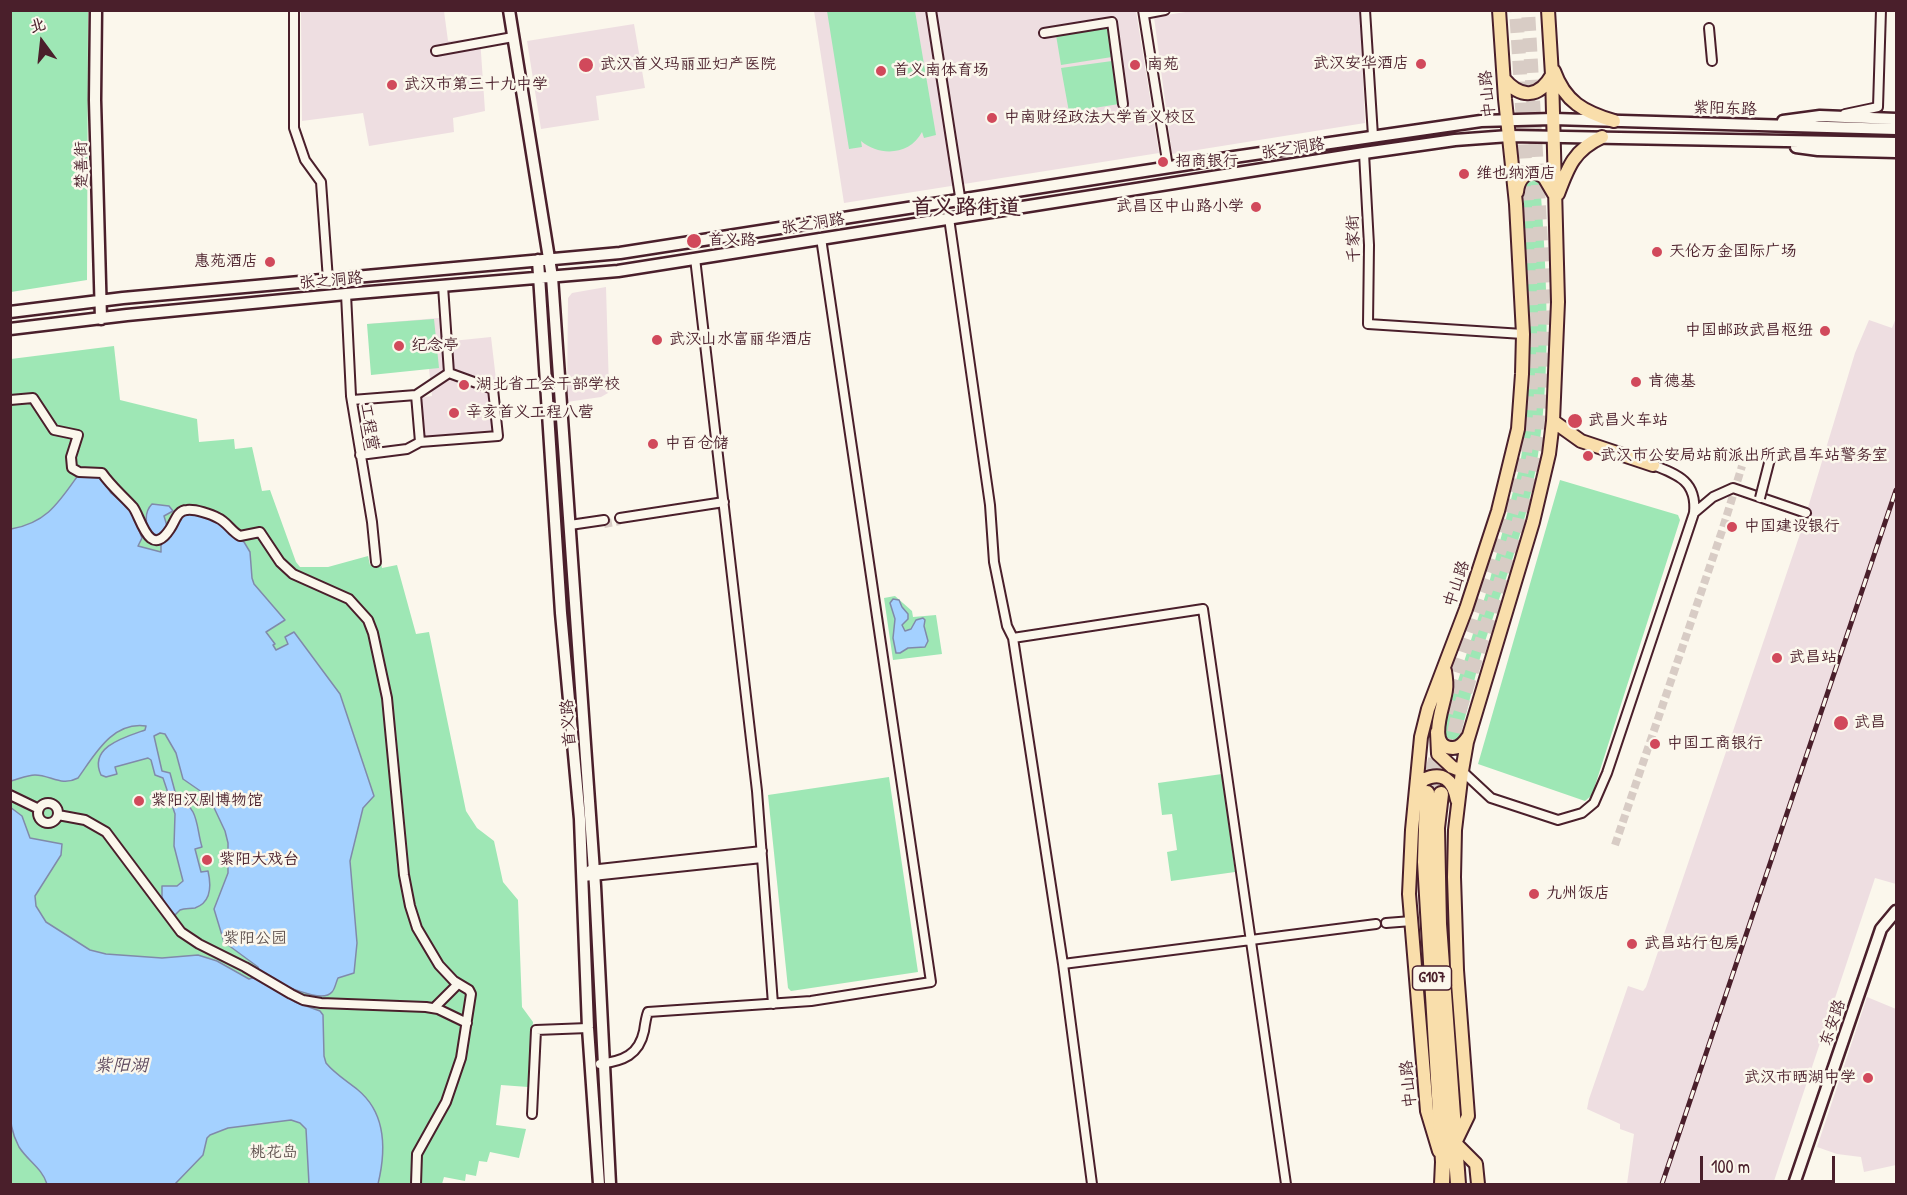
<!DOCTYPE html>
<meta charset="utf-8">
<style>
body{margin:0}
#map{position:relative;width:1907px;height:1195px;overflow:hidden;background:#fbf7ec;font-family:"Patrick Hand","LXGW WenKai TC",sans-serif}
canvas{display:block}
.frame{position:absolute;inset:0;border:12px solid #4a1f2b;pointer-events:none}
.north{position:absolute;left:12px;top:12px;width:60px;height:60px;-webkit-text-stroke:4px #fbf7ec;paint-order:stroke;rotate:345deg;font-size:16px;font-weight:700;line-height:24px;text-align:center;color:#4a1f2b}
.north::after{content:'';display:block;margin:auto;width:21px;height:27px;background:#4a1f2b;clip-path:polygon(50% 0,100% 100%,50% 72%,0 100%)}
.scale{position:absolute;left:1700px;top:1156px;width:135px;height:27px;box-sizing:border-box;border:3px solid #4a1f2b;border-top:0;padding-left:8px;font-size:18px;line-height:21px;white-space:nowrap;color:#4a1f2b;-webkit-text-stroke:4px #fbf7ec;paint-order:stroke}
</style>
<div id="map">
<canvas width="1907" height="1195"></canvas>
<div class="frame"></div>
<div class="north">北</div>
<div class="scale">100 m</div>
</div>
<script>
const c = document.querySelector('canvas').getContext('2d');
c.lineJoin = 'round';
function fill(path, color) { c.fillStyle = color; c.fill(path, 'evenodd'); }
function stroke(path, color, width, dash) { c.strokeStyle = color; c.lineWidth = width; c.lineCap = dash ? 'butt' : 'round'; c.setLineDash(dash || []); c.stroke(path); }
function label(font, color, halo, rows, align = 'center') {
  c.font = font + ' "Patrick Hand","LXGW WenKai TC",sans-serif'; c.lineWidth = 5; c.setLineDash([]); c.textBaseline = 'middle'; c.strokeStyle = halo; c.fillStyle = color; for (const [text, x, y, turn = 0] of rows) {
    c.save(); c.translate(x, y); c.rotate((+turn || 0) * Math.PI / 180); c.textAlign = isNaN(turn) ? turn : align; if (halo) c.strokeText(text, 0, 0); c.fillText(text, 0, 0); c.restore();
  }
}
const built = new Path2D(`
 M1198,10L1360,11L1365,123L1172,154L1154,17Z
 M301,11H444L448,41L480,38L485,111L453,118L454,132L369,146L363,113L302,121Z
 M814,11H1136L1159,153L844,203Z
 M634,24L645,88L596,96L599,120L541,129L527,41Z
 M606,287L609,389L608,393L601,397L567,402L568,298L572,293Z
 M450,317L452,341L491,337L503,439L422,446L417,398L432,396L429,369L367,324Z
 M1896,318V884L1875,878L1773,1184H1627L1634,1134L1620,1129V1124L1587,1109L1589,1099L1628,986L1643,991L1646,987L1799,537L1855,353L1869,320L1892,328Z
 M1867,997L1896,1009V1165L1864,1172L1861,1157L1837,1154L1817,1147Z`);
const green = new Path2D(`
 M10,11H88L87,280L11,292Z
 M827,11H915L936,135L924,138L922,132C910,155 880,157 861,141L862,147L849,149Z
 M1108,27L1112,57L1061,65L1056,35Z
 M1112,61L1119,104L1069,112L1061,68Z
 M1531,176L1540,182C1547,277 1552,373 1536,468C1525,530 1501,591 1482,651C1473,682 1468,713 1457,743L1455,744L1444,739L1445,721L1488,587L1520,465L1526,424L1529,332L1523,184Z
 M434,319L439,368L371,375L367,324Z
 M114,346L120,400L197,419L199,442L234,439L235,449L252,447L262,491L270,490L296,562L300,567H328L368,556L370,565L381,563L382,568L397,565L416,634L429,632L466,811L477,828L494,841L503,882L518,900L522,1007L533,1022L528,1087L501,1085L496,1125L526,1129L519,1158L490,1152L487,1162L479,1161L476,1176L466,1174L465,1181L444,1177L442,1184H11V359Z
 M1560,480L1678,515L1680,520L1592,795L1585,801L1478,764Z
 M895,596L912,611L913,617L936,615L942,654L893,660L884,598Z
 M1222,774L1235,872L1171,881L1167,852L1177,850L1172,814L1162,815L1158,783Z
 M889,777L918,972L791,991L788,988L768,795Z`);
const water = new Path2D(`
 M79,474L100,475L111,493L131,510L142,538L138,546L161,552V543L169,539L183,514L196,513L217,520L229,534L244,542L250,552L252,578L254,584L285,620L266,632L275,644L273,645L276,650L288,644L285,637L294,632L340,694L374,796L363,808L350,861L357,943L354,973L338,978C336,982 335,989 332,992C323,1003 292,988 280,984L277,990L295,1002L320,1011L323,1015L324,1056L326,1063C335,1074 347,1081 358,1090C387,1114 386,1151 378,1184H309L306,1129L300,1123L291,1120L228,1128L210,1135L207,1138L203,1155L175,1184H47C42,1168 28,1161 19,1147C12,1134 9,1120 11,1105C11,1098 12,1094 10,1087V807L22,816L30,838L62,844L61,855L35,896L36,906L46,922L90,950L106,954L162,958L198,955L217,961L249,979L255,977L259,971L258,967L224,942L214,909L228,873V843L225,831L209,797L183,779L176,753L165,734L160,733L154,736L162,771L170,773L177,799C199,806 196,827 202,847L195,849L201,872L208,871C211,884 212,902 195,908C190,909 185,908 180,910L175,915L169,912L162,897V886H177L183,881L174,846L175,814L163,778L155,775L151,760L148,758L115,767L117,774L106,777L101,775C88,747 125,737 145,730L146,726C112,721 94,756 78,778C61,787 51,775 35,775C27,775 19,779 11,781V529C47,523 59,502 79,474Z
 M152,504L169,506L173,511L164,516L167,526C164,533 158,536 151,534C145,525 144,512 152,504Z
 M893,599L899,600L902,607L908,614V619L902,625L905,631L911,629L916,620L923,618L925,620L924,626L928,641L925,647L908,648L900,653H896L893,638L895,619L890,603Z`);
const streetTunnel = new Path2D(`
 M604,524L620,521
 M1615,845L1722,531L1742,466`);
const highwayTunnel = new Path2D(`
 M1446,713C1466,632 1504,555 1521,474C1534,413 1532,341 1530,279C1527,189 1522,100 1516,10
 M1427,793L1439,743
 M1441,794L1458,715L1517,530L1539,431L1545,314L1528,10`);
const street = new Path2D(`
 M294,10V128L305,160L321,182L328,280
 M931,10L963,216
 M1143,10L1168,167
 M1365,10L1373,136
 M1144,14L1165,10
 M1709,28L1712,61
 M1044,33L1112,22L1123,104
 M436,51L513,37
 M1845,114L1878,107L1881,10
 M1364,153L1369,245L1368,324L1523,334
 M949,218L990,505L994,562L1007,626L1013,638L1063,964L1376,924
 M695,258L757,791L773,1004
 M346,294L351,396L372,522L376,562
 M416,395L420,442
 M10,400L33,398L54,430L78,435L71,457L72,468L79,472L102,473C111,486 122,495 133,507C140,515 149,561 170,529C175,522 177,510 187,510C195,509 211,514 218,518C227,522 231,531 240,536L260,532L280,562L293,574L349,599L368,620L373,633L387,698L404,875L410,906L417,928L439,965L454,981L469,990L471,994L461,1058L446,1102L417,1154L416,1184
 M352,400L416,395L449,373
 M360,455L407,449L420,442L498,436L493,389L449,373L443,286
 M1694,513L1713,497L1733,488L1806,513
 M620,518L724,502
 M570,525L604,520
 M1013,638L1203,609L1286,1184
 M1462,771L1491,798L1558,820L1582,813L1594,803L1607,773L1694,513C1697,482 1679,475 1653,465
 M10,795L39,809
 M38 813a10 10 0 1 1 20 0a10 10 0 1 1-20 0Z
 M58,815L85,820L106,832L181,932L199,944L245,967L291,994L303,1000L321,1003L426,1007L438,1009L467,1023
 M590,870L762,851
 M583,877L762,858
 M1386,923L1412,921
 M1063,964L1092,1184
 M434,1008L458,984
 M600,1064C623,1061 639,1055 644,1031C645,1024 646,1017 648,1012L811,1001L931,982L821,238
 M532,1114L536,1030L588,1028`);
const secondary = new Path2D(`
 M96,10L95,100L101,319
 M509,10L552,277L595,886L610,1184
 M1783,121L1820,116L1896,119
 M1796,147L1818,150L1896,152
 M538,260L561,613L580,819L588,1028L599,1184
 M10,312L123,298L620,253L1234,157L1481,121L1553,119L1896,129
 M10,329L127,315L346,294L618,271L1364,153L1455,140L1509,136L1896,143
 M1794,1184L1881,929L1896,911`);
const primary = new Path2D(`
 M1554,71C1565,102 1584,112 1614,121
 M1504,79C1521,99 1539,98 1552,75
 M1517,192C1518,181 1523,173 1535,172L1544,177L1554,194
 M1558,194C1568,167 1574,150 1602,137
 M1553,421L1581,441L1653,465
 M1445,671C1446,677 1447,684 1446,690C1445,703 1425,748 1453,748C1460,748 1464,743 1468,737
 M1437,732L1438,754L1452,767L1462,771
 M1416,792L1423,780C1442,771 1453,779 1457,800
 M1439,1151L1427,1111L1409,894L1412,830L1421,737L1428,709L1466,609L1498,511L1518,429L1522,374L1523,334L1516,204L1505,99L1499,10
 M1478,1184L1476,1164L1455,1143L1468,1116L1457,970L1454,877L1455,830L1462,771L1467,742L1533,522L1549,454L1553,421L1558,302L1552,75L1548,10`);
const highway = new Path2D(`
 M1427,793L1425,862L1443,1162L1442,1184
 M1441,794L1437,828L1439,924L1458,1184`);
const rail = new Path2D(`
 M1662,1184L1896,490`);
const streetBridge = new Path2D(`
 M1760,498L1770,459`);
const markers = [
 [1421,64,6,"#d1495b"],
 [586,65,8,"#d1495b"],
 [1135,65,6,"#d1495b"],
 [881,71,6,"#d1495b"],
 [392,85,6,"#d1495b"],
 [992,118,6,"#d1495b"],
 [1163,162,6,"#d1495b"],
 [1464,174,6,"#d1495b"],
 [1256,207,6,"#d1495b"],
 [694,241,8,"#d1495b"],
 [1657,252,6,"#d1495b"],
 [270,262,6,"#d1495b"],
 [1825,331,6,"#d1495b"],
 [657,340,6,"#d1495b"],
 [399,346,6,"#d1495b"],
 [1636,382,6,"#d1495b"],
 [464,385,6,"#d1495b"],
 [454,413,6,"#d1495b"],
 [1575,421,8,"#d1495b"],
 [653,444,6,"#d1495b"],
 [1588,456,6,"#d1495b"],
 [1732,527,6,"#d1495b"],
 [1777,658,6,"#d1495b"],
 [1841,723,8,"#d1495b"],
 [1655,744,6,"#d1495b"],
 [139,801,6,"#d1495b"],
 [207,860,6,"#d1495b"],
 [1534,894,6,"#d1495b"],
 [1632,944,6,"#d1495b"],
 [1868,1078,6,"#d1495b"]
];
const shields = [
 [1432,978,39]
];
const shieldNames = [
 ["G107",1432,978]
];
const poiNames = [
 ["武汉安华酒店",1409,64,"right"],
 ["武汉首义玛丽亚妇产医院",600,65],
 ["南苑",1147,65],
 ["首义南体育场",893,71],
 ["武汉市第三十九中学",404,85],
 ["中南财经政法大学首义校区",1004,118],
 ["招商银行",1175,162],
 ["维也纳酒店",1476,174],
 ["武昌区中山路小学",1244,207,"right"],
 ["首义路",708,241],
 ["天伦万金国际广场",1669,252],
 ["惠苑酒店",258,262,"right"],
 ["中国邮政武昌枢纽",1813,331,"right"],
 ["武汉山水富丽华酒店",669,340],
 ["纪念亭",411,346],
 ["肯德基",1648,382],
 ["湖北省工会干部学校",476,385],
 ["辛亥首义工程八营",466,413],
 ["武昌火车站",1588,421],
 ["中百仓储",665,444],
 ["武汉市公安局站前派出所武昌车站警务室",1600,456],
 ["中国建设银行",1744,527],
 ["武昌站",1789,658],
 ["武昌",1854,723],
 ["中国工商银行",1667,744],
 ["紫阳汉剧博物馆",151,801],
 ["紫阳大戏台",219,860],
 ["九州饭店",1546,894],
 ["武昌站行包房",1644,944],
 ["武汉市晒湖中学",1856,1078,"right"]
];
const streetNames = [
 ["中山路",1488,94,-95],
 ["紫阳东路",1725,109,2],
 ["张之洞路",1293,149,-9],
 ["楚善街",82,165,-91],
 ["张之洞路",813,224,-9],
 ["千家街",1354,239,-92],
 ["张之洞路",331,281,-5],
 ["工程营",369,427,81],
 ["中山路",1457,584,-71],
 ["首义路",569,723,-94],
 ["东安路",1833,1023,-71],
 ["中山路",1409,1084,-95]
];
const parkNames = [
 ["紫阳公园",255,939],
 ["桃花岛",274,1153]
];
const waterNames = [
 ["紫阳湖",121,1066]
];
const districtNames = [
 ["首义路街道",966,208]
];
fill(built, '#eedee1');
fill(green, '#9ee7b5');
fill(water, '#a4d1ff');
stroke(water, '#808aaa', 1.5);
stroke(streetTunnel, '#d8ccc5', 8, [8, 4]);
stroke(highwayTunnel, '#d8ccc5', 14, [14, 7]);
stroke(street, '#4a1f2b', 12);
stroke(secondary, '#4a1f2b', 15);
stroke(primary, '#4a1f2b', 16);
stroke(highway, '#4a1f2b', 18);
stroke(street, '#fbf7ec', 8);
stroke(secondary, '#fbf7ec', 10);
stroke(primary, '#f9deab', 12);
stroke(highway, '#f9deab', 14);
stroke(rail, '#4a1f2b', 5);
stroke(rail, '#fbf7ec', 3, [9]);
stroke(streetBridge, '#4a1f2b', 12, []);
stroke(streetBridge, '#fbf7ec', 8);
for (const [x, y, r, color] of markers) { const dot = new Path2D(); dot.arc(x, y, r, 0, 2 * Math.PI); c.fillStyle = color; c.fill(dot); stroke(dot, '#fbf7ec', 2); }
for (const [x, y, w] of shields) { const box = new Path2D(); box.roundRect(x - w / 2, y - 12, w, 24, 4.5); c.fillStyle = '#fbf7ec'; c.fill(box); stroke(box, '#4a1f2b', 1.5); }
label('bold 15px', '#4a1f2b', null, shieldNames);
label('16px', '#4a1f2b', '#fbf7ec', poiNames, 'left');
label('16px', '#4a1f2b', '#fbf7ec', streetNames);
label('16px', '#5f514e', '#fbf7ec', parkNames);
label('italic 18px', '#604c60', '#fbf7ec', waterNames);
label('bold 22px', '#4a1f2b', '#fbf7ec', districtNames);
</script>
